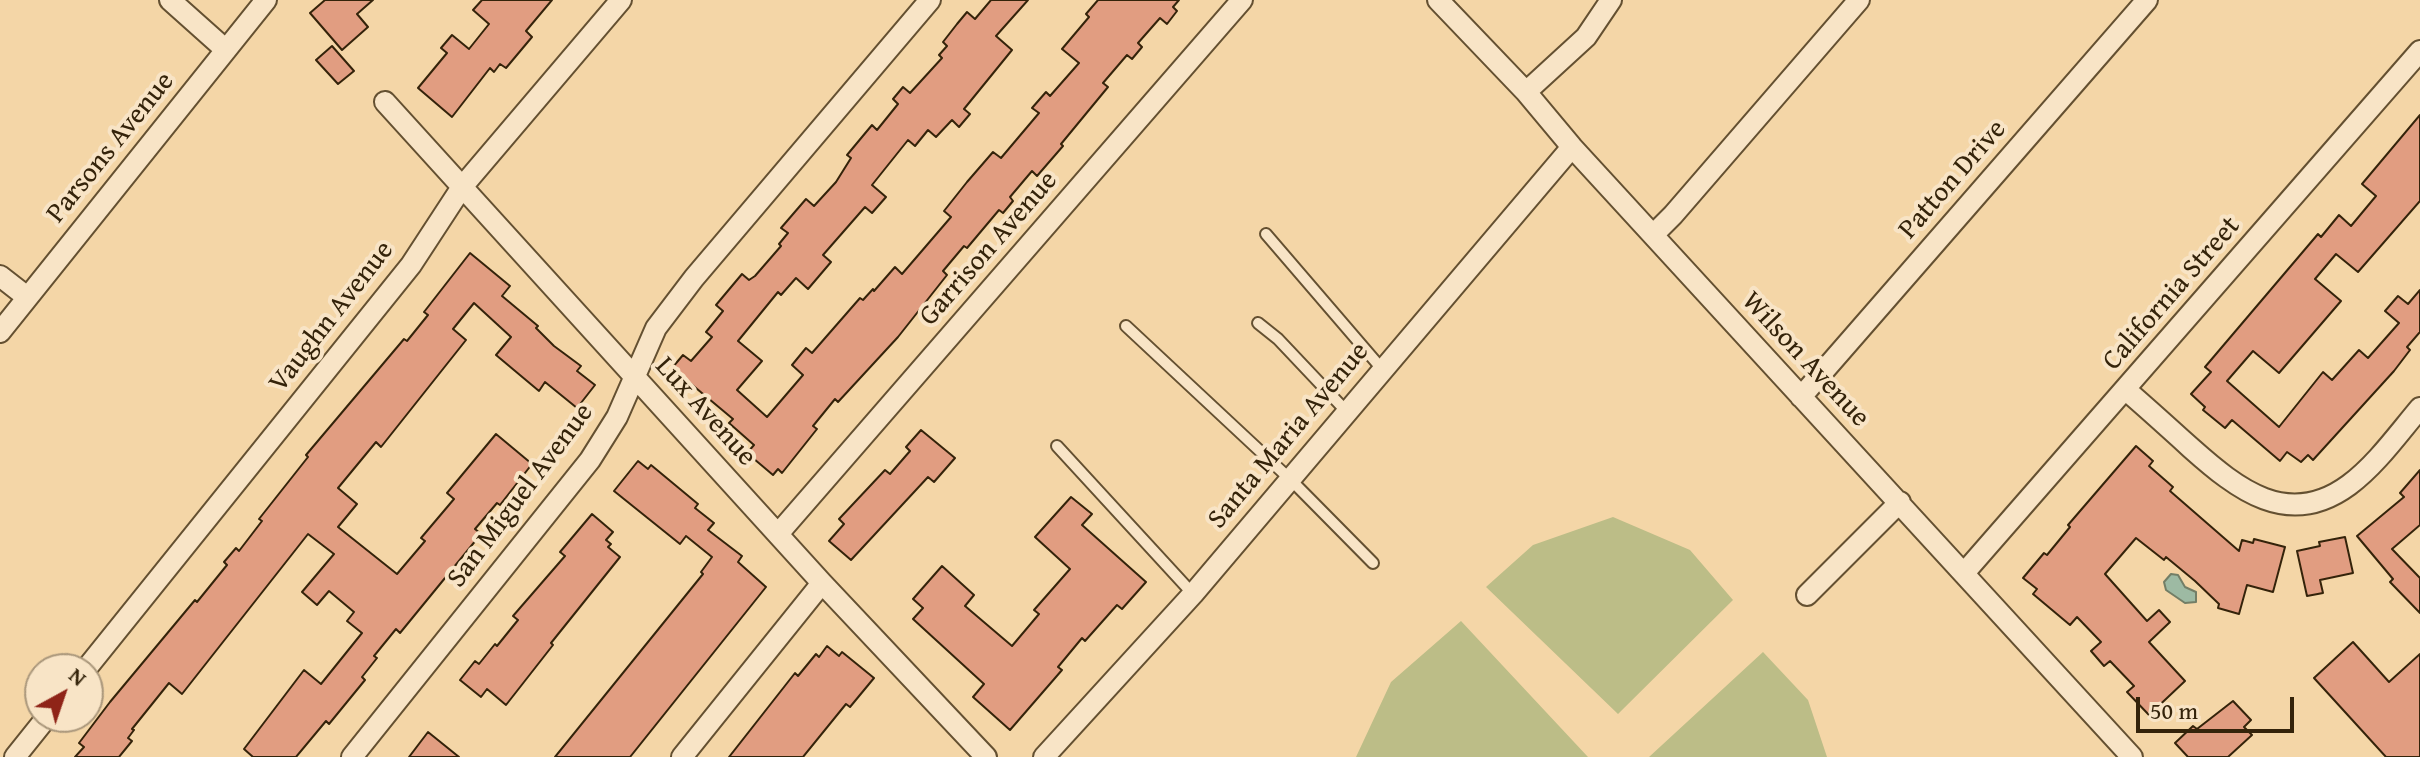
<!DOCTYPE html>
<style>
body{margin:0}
#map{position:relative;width:2420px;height:757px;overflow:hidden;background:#f4d6a7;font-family:"Gentium Book Plus",serif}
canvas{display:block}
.north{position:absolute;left:24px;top:653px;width:80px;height:80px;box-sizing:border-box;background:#f8e4c6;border:2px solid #aa977b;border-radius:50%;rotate:40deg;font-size:22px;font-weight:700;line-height:32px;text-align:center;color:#34230a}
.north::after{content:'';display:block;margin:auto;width:28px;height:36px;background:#8f2418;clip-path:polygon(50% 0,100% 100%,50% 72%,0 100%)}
.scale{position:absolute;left:2136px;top:697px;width:158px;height:36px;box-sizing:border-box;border:4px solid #34230a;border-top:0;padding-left:10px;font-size:24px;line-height:28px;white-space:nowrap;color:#34230a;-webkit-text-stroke:6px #f8e4c6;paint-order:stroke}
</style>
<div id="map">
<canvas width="2420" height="757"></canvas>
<div class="north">N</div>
<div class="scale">50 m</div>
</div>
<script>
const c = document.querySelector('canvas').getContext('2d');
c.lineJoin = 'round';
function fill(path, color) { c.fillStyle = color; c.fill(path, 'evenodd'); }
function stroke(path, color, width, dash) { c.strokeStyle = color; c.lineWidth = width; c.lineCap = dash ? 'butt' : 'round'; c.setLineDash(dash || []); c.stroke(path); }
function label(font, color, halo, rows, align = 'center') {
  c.font = font + ' "Gentium Book Plus",serif'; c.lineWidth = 8; c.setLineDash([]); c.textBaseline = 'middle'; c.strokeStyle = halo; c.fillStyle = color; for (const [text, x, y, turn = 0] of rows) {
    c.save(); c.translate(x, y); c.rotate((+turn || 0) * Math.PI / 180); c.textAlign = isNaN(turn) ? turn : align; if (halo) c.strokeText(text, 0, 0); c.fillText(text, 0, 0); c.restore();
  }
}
const green = new Path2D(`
 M1613,517L1690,550L1733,600L1618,714L1486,587L1533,545Z
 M1461,621L1588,757H1356L1391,682Z
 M1763,652L1808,700L1827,757H1649Z`);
const water = new Path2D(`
 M2171,574L2178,575L2185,587L2196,592V602L2185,603L2166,590L2164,582Z`);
const building = new Path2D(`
 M325,0H373L357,14L368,27L342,50L310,13Z
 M482,0H552L526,31L532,37L506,68L500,64L494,72L490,68L452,117L418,88L447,53L441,48L452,35L469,49L489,24L473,10Z
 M991,0H1028L996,36L1012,50L964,109L970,114L959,127L952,120L936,137L928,130L915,146L908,140L872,185L886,197L872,213L865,207L823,255L831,262L808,289L796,278L781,295L778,292L738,341L762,361L737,390L767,417L803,375L792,365L806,348L812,353L860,298L863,300L873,289L874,291L895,267L902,274L951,217L944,211L967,182L993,152L1001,158L1039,113L1032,108L1046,92L1050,96L1079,63L1062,49L1089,17L1086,14L1098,0H1179L1173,7L1177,11L1167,24L1160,18L1138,43L1142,47L1132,59L1127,55L1103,83L1108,87L1061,144L1063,146L1037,176L1032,171L1010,197L1013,201L1003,213L999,210L967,248L964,246L943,271L947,275L898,337L838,402L835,399L813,426L817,429L782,473L778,469L773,475L747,453L754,445L729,423L733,419L672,368L683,355L691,361L712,337L706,332L723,311L716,305L742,274L749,280L755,276L781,246L779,244L788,233L781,228L806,199L814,206L836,182L851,158L847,155L872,125L877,130L898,104L893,99L903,87L910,93L942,58L939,55L947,46L943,42L957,24L967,12L975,19Z
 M332,46L354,71L338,84L316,60Z
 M2420,115V201L2358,272L2336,254L2315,279L2341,301L2279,373L2253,351L2227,381L2279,427L2323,372L2332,380L2359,350L2368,358L2399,323L2385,311L2398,296L2408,304L2420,290V332L2407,347L2410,350L2394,371L2313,460L2308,455L2301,462L2287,452L2280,461L2232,420L2225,428L2203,410L2205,407L2191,394L2211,372L2205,367L2318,234L2321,237L2339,215L2351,226L2376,196L2362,184Z
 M470,253L510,286L502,296L538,326L536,328L554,346L581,366L577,371L595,385L577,408L545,382L539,391L496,355L511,337L474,303L453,329L466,340L381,447L376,442L338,488L357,504L338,527L397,574L425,541L421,538L454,499L447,493L496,434L532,464L500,505L497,503L475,529L481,534L400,633L396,629L374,656L377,658L362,677L365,680L329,724L326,721L296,757H253L244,749L304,670L321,684L362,633L347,621L354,612L329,591L317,605L302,592L334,554L308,534L182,694L169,683L132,729L134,730L128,738L132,741L119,757H75L84,747L79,743L110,702L195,600L197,602L227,565L224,562L236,548L239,551L262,521L259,519L308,457L306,455L404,339L407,341L428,315L424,312Z
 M921,430L955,458L934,482L928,477L851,560L829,541L844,524L839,519L885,470L890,474L910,451L906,447Z
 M2136,446L2153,461L2149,466L2173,487L2170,491L2239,551L2242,540L2253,543L2254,539L2285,547L2273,592L2247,585L2239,614L2218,608L2219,604L2195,581L2166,557L2164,560L2136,538L2105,574L2147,621L2159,610L2170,622L2149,642L2185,681L2149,715L2127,692L2134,686L2110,661L2104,666L2091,651L2101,642L2077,617L2070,625L2033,594L2037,589L2023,578L2044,553L2047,555L2070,527L2068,525Z
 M638,461L648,469L651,465L698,504L695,508L714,523L708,530L742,556L738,562L766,587L630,757H555L703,574L701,572L712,557L686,536L680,544L614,491Z
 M2420,470V525L2392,549L2420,578V613L2390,582L2393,579L2357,536L2404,497L2400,493Z
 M1071,497L1092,514L1082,525L1146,582L1122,609L1117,605L1085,641L1082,638L1058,667L1062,670L1010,730L973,697L984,684L913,619L923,608L913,599L942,566L974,595L965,606L1012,646L1039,614L1034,610L1070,569L1035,537Z
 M592,514L613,532L606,540L611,544L608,547L620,557L551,643L553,645L506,705L487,689L481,697L460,680L475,661L479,664L495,644L497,646L518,620L513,616L565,556L560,552Z
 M2345,537L2353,573L2320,580L2323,593L2307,596L2297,551L2320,546L2319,542Z
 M2353,642L2389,682L2420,654V757H2386L2314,678Z
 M827,646L839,656L842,652L874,678L850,707L846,704L803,757H729L795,673L798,676L816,654L819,657Z
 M2233,701L2251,720L2244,727L2252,735L2228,757H2188L2175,743L2193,726L2197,729Z
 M428,732L459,757H409Z`);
const lane = new Path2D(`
 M1266,234L1382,369
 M1258,323L1278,339L1347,412
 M1126,326L1291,480L1373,563
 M1057,446L1193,594`);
const street = new Path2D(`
 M170,0L226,50
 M1438,0L1526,92L1572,147L2132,757
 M1526,92L1586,37L1611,0
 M385,102L822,583L986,757
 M1653,235L1673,215L1859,0
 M0,276L27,297
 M0,332L266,0
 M2126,390C2148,409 2169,428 2191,448C2237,489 2288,530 2349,485C2376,465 2398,434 2420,408
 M1801,397L2147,0
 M778,534L1242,0
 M1965,572L2420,51
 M1807,595L1900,502
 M86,669L411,265L462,187L621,0
 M15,757L47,717
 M352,757L590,460L617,417L656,328L694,278L930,0
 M682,757L822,583
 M1044,757L1193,594L1572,147`);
const streetNames = [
 ["Parsons Avenue",111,148,-51],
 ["Patton Drive",1953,180,-49],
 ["Garrison Avenue",989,249,-49],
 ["California Street",2172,294,-49],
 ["Vaughn Avenue",332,317,-52],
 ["Wilson Avenue",1805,360,47],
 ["Lux Avenue",705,412,48],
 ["Santa Maria Avenue",1289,436,-50],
 ["San Miguel Avenue",521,496,-53]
];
fill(green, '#bcbd87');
fill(water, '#9dbaa3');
stroke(water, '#737e66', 2);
fill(building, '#e19d81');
stroke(building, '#34230a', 2);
stroke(lane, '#645031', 14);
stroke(street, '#645031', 24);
stroke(lane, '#f8e4c6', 10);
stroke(street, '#f8e4c6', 20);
label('28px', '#34230a', '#f8e4c6', streetNames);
</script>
